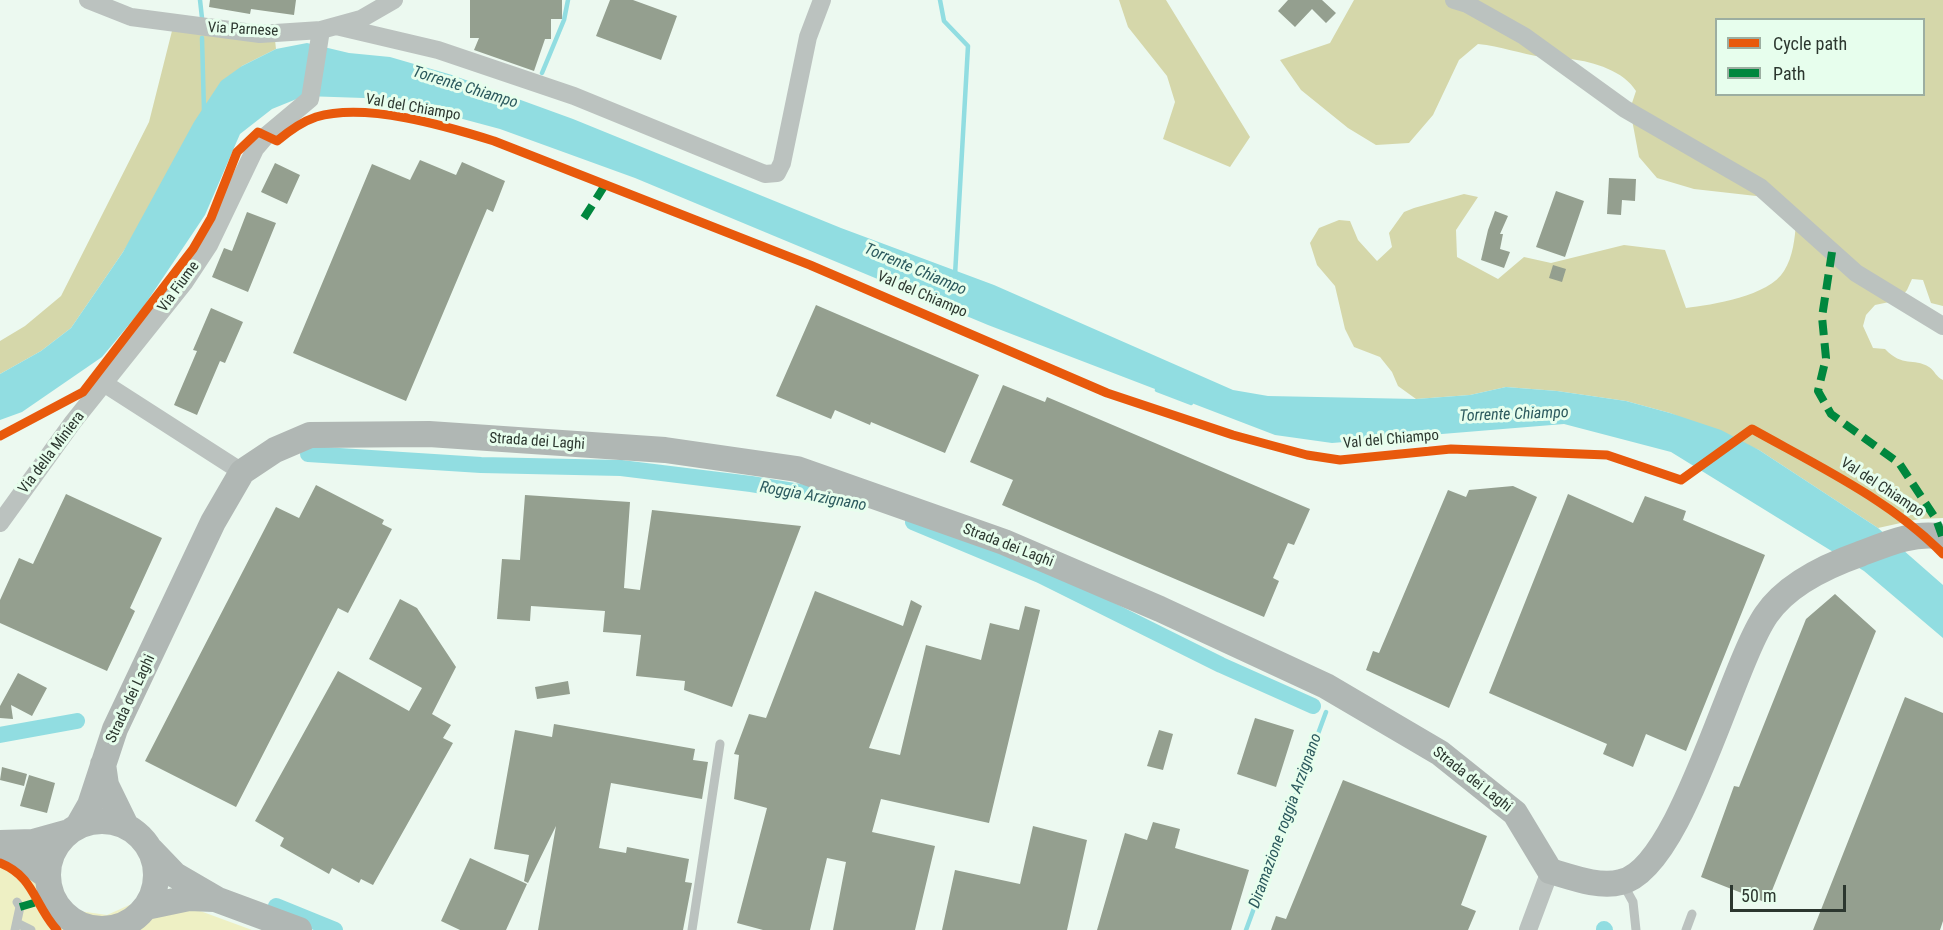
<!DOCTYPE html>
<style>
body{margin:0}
#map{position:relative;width:1943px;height:930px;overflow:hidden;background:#ecf9f0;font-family:"Roboto Condensed",sans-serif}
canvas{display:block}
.legend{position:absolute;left:1715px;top:18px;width:210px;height:78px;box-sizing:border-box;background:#e7feed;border:2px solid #9caea1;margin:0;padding:8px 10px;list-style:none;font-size:18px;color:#2c372f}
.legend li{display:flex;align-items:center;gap:12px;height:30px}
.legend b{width:30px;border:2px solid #9caea1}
.scale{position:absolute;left:1730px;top:885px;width:116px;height:27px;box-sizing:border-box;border:3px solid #2c372f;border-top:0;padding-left:8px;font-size:18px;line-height:21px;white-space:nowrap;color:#2c372f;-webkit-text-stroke:4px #e7feed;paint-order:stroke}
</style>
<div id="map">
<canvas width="1943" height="930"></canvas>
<ul class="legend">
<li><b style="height:8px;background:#e8590c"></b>Cycle path</li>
<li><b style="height:8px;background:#00873e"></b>Path</li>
</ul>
<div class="scale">50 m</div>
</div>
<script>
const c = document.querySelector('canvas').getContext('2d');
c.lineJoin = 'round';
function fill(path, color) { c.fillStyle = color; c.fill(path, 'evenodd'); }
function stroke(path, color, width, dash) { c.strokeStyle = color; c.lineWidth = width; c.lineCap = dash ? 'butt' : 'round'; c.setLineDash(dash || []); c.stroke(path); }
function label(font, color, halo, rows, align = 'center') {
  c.font = font + ' "Roboto Condensed",sans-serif'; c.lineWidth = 6; c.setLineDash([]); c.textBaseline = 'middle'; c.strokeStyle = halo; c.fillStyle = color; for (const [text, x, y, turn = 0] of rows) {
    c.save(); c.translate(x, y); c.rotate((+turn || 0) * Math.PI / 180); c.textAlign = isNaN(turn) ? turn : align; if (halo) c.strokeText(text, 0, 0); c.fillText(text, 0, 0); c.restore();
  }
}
const green = new Path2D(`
 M0,855L33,868L50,889L72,910L107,915L145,898L173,901L252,930H0Z`);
const forest = new Path2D(`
 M1119,0H1166L1250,137L1230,167L1163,139L1175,102L1167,76L1128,27Z
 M1354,0H1943V306L1931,303L1923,280L1912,279L1907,290L1899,300L1875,305L1866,315L1863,326L1873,348L1885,349C1903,368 1913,357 1929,367C1935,371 1936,377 1943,380V518L1919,519L1878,528L1759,450L1670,413L1626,401L1557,391L1506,387L1470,395L1416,399L1398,386L1392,372L1380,357L1354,347L1345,329L1335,286L1317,265L1310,243L1319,228L1339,220L1350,221L1358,240L1377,261L1392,247L1389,233L1404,212L1414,208L1464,194L1478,197L1456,230L1457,257L1498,279L1524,257L1551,263L1624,245L1665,250L1686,308C1712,305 1769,296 1784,271C1793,257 1795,238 1796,222L1774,198L1694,189L1657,178L1639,157L1630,109L1636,91C1624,71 1594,62 1571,59C1562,57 1552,59 1543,57C1520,54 1501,46 1478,44L1459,60L1433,115L1409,143L1376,145L1348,128L1301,90L1280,60L1330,43ZM1716,20H1924V94H1716Z
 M174,23L274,31L276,49L242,66L123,252L71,328L41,351L0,374V341L25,326L61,296L149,122Z`);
const water = new Path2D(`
 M307,43L349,53L390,57L452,75L573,119L841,228L994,285L1233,390L1268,396L1416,399L1470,395L1506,387L1557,391L1626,401L1670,413L1721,430L1759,450L1878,528L1943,585V638L1864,571L1671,452L1564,424L1332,443L1275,435L988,325L635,178L500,129L418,107L364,98L304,96L272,109L240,134L205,215L142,309L102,357L22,412L0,420V374L41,351L71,328L123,252L194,122L221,81L242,66L276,49Z`);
const stream = new Path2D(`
 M200,0L202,18
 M940,0L944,21L968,46L955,275
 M202,38L204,111
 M542,73L564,20L568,0
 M1157,390L1191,403
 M1246,930L1326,712`);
const canal = new Path2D(`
 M308,454L481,465L621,468L751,484L861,502
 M913,522L1040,575L1221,665L1313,706
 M0,735L77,721
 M276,906L335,930
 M1604,929L1605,930`);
const building = new Path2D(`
 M210,0H296L294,15L251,9L250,14L209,7Z
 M470,0H562V19H551V39H545L534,71L474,50L479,38H470Z
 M610,0H633L677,16L661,60L596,36Z
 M1288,0H1322L1336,13L1326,23L1312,9L1295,27L1278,11Z
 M420,160L456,175L462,162L505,181L493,212L487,209L406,401L293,353L372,164L410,180Z
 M275,163L300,175L287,204L261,192Z
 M1609,178L1636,179L1635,201L1622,200L1621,215L1607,214Z
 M1556,191L1584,201L1565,257L1536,247Z
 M1495,211L1508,216L1500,234H1503L1500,249L1510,252L1504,268L1481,260L1488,230Z
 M247,212L276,223L248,292L212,277L224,248L232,251Z
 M1553,265L1566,269L1562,282L1549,278Z
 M816,305L979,375L945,453L871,422L870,425L835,410L831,419L776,396Z
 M211,308L243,322L225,363L220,361L197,415L174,405L197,351L193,350Z
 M1003,385L1045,402L1047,397L1310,509L1294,545L1288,543L1273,578L1279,581L1264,617L1002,505L1013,480L970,462Z
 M316,485L384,520L382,524L392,529L348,613L338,608L236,807L145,761L276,507L299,518Z
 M1513,486L1537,497L1449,708L1366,670L1373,651L1379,653L1448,490L1466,497L1469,490Z
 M66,494L162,538L130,608L135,611L107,671L0,623V600L19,558L33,564Z
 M1568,494L1633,523L1645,496L1686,511L1683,520L1765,555L1686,751L1646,734L1633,767L1603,754L1607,744L1489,693Z
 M525,495L630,502L624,588L640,590L652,510L801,526L732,707L684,690L685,681L636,676L641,635L603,632L605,611L531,606L530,621L497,619L502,559L520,560Z
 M815,591L903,626L911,600L922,606L869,748L900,755L926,645L981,660L990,623L1019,630L1025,606L1040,610L989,823L881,799L872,832L935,846L915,930H833L846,862L827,858L810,930H763L737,923L767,808L734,799L739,755L734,754L749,714L766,718Z
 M1835,594L1876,631L1767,903L1701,877L1734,786L1739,787L1806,619Z
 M400,599L417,608L456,667L432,714L451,725L443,738L453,743L373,885L361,879L359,883L332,868L329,874L280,846L284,838L255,821L338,671L409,711L422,688L369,659Z
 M18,673L47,688L32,716L11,705L13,719L0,718V706Z
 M568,681L570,694L537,699L535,687Z
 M1905,697L1943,713V921L1940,930H1813Z
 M1255,718L1294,730L1276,787L1237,774Z
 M554,724L695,749L693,760L708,762L702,799L611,783L599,848L626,853L627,847L689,859L685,882L692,883L683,930H538L556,826L528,883L524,881L529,855L494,849L515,730L552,737Z
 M1159,730L1173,734L1163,770L1147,766Z
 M2,767L27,774L24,786L0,780Z
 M29,775L55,783L47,813L20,806Z
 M1343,780L1487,836L1461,905L1476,911L1468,930H1271L1276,916L1286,919Z
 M1153,822L1180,829L1175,848L1249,870L1231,930H1097L1125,833L1147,840Z
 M1033,826L1087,840L1067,930H942L955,870L1020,884Z
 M470,858L527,884L506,930H460L441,921Z`);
const lane = new Path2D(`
 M1622,882L1633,902L1636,930
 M17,923L31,930
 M15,930L20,907L17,902
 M692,930L720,744
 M1686,930L1692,914`);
const street = new Path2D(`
 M88,0L131,17L260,34L321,30L361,19L394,0
 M1454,0L1467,4L1524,36L1625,109L1760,187L1856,273L1943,326
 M336,26L438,50L574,96L765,174L777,173L782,163L808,37L822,0
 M105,384L242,472
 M0,523L73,422L184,283L209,245L255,149L267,135L310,99L321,30
 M70,918L75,930
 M113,930L114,928
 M1528,930L1550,871`);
const secondary = new Path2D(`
 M103,764L106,785L126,826
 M48 875a54 54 0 1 1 108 0a54 54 0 1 1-108 0Z
 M78,826L90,805L115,729L213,522L242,472L275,450L310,435L429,434L665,450L797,469L1004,542L1160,609L1326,686L1440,753L1515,813L1550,871C1571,877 1599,888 1621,882C1681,869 1730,668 1766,615C1787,584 1826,566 1860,554C1886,544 1915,531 1943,537
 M0,843L33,842L69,832
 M0,846L19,856L47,876
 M151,850L175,875L218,900L299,930
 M146,907L189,898L214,899`);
const quiet = new Path2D(`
 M584,218L605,185
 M1832,252L1822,317L1826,358L1818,391L1831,414L1899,463L1936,519L1942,536
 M20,907L37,902`);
const cycleway = new Path2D(`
 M0,436L83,392L193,249L211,218L237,152L258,132L277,141C289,131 301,122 316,117C366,102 446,126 494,141L810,265L1107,393L1233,435L1307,455L1340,460L1451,449L1607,455L1681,480L1752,429C1818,466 1890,500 1943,554
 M0,863C35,877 34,905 57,930`);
const streetNames = [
 ["Via Parnese",243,30,3],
 ["Val del Chiampo",413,108,10],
 ["Via Fiume",179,287,-54],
 ["Val del Chiampo",922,295,23],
 ["Val del Chiampo",1391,440,-5],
 ["Strada dei Laghi",537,442,4],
 ["Via della Miniera",52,453,-53],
 ["Val del Chiampo",1882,488,33],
 ["Strada dei Laghi",1008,546,21],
 ["Strada dei Laghi",131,699,-65],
 ["Strada dei Laghi",1472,780,38]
];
const waterNames = [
 ["Torrente Chiampo",465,88,17],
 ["Torrente Chiampo",915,270,23],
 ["Torrente Chiampo",1514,415,-2],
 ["Roggia Arzignano",813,497,10],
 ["Diramazione roggia Arzignano",1286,821,-70]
];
fill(green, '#eef0c4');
fill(forest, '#d5d7aa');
fill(water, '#91dde1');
stroke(stream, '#91dde1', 4.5);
stroke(canal, '#91dde1', 16);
fill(building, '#949f8f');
stroke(lane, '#bbc2bf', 9);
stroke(street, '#bbc2bf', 18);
stroke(secondary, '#b0b7b4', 26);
stroke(quiet, '#00873e', 8, [15, 8]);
stroke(cycleway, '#e8590c', 9);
label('15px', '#2c372f', '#e7feed', streetNames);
label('italic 16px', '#2c5a5e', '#e7feed', waterNames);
</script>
